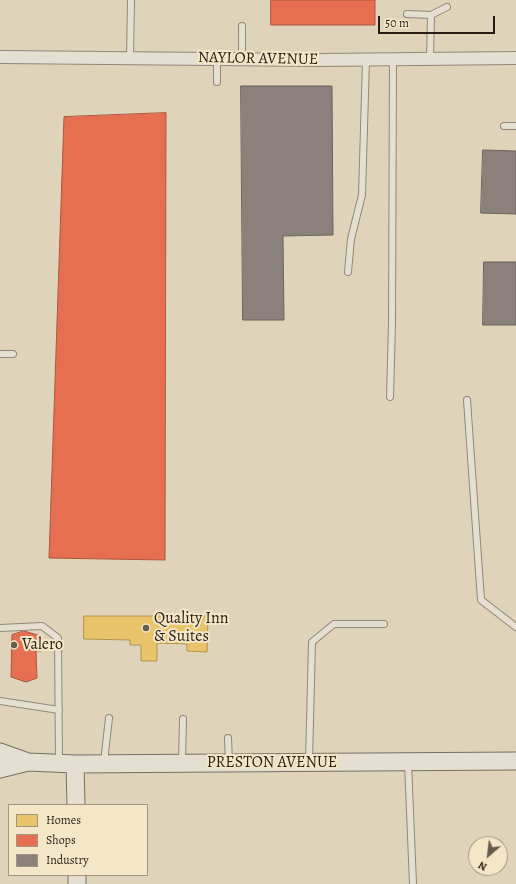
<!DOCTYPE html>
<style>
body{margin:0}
#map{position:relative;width:516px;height:884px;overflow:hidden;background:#dfd4b9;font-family:Alegreya,serif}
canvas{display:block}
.legend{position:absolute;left:8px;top:804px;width:140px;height:72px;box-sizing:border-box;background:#f4e7c8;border:1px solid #a29680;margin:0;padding:5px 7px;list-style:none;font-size:12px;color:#271c14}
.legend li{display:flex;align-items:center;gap:8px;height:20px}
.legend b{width:20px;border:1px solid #a29680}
.north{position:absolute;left:468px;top:836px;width:40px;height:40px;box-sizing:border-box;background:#f4e7c8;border:1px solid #a29680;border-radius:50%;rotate:208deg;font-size:11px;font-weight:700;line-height:16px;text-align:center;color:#271c14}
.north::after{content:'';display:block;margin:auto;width:14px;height:18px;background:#675c4e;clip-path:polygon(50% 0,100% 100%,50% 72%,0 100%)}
.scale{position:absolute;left:378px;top:16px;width:117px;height:18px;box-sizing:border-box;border:2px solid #271c14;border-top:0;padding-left:5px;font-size:12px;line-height:14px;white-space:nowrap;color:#271c14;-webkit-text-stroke:3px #f4e7c8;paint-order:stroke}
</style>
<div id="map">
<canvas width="516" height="884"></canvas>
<ul class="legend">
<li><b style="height:11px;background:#e9c46a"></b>Homes</li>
<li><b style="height:11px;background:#e76f51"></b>Shops</li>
<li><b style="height:11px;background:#8a817c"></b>Industry</li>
</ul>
<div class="north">N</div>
<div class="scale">50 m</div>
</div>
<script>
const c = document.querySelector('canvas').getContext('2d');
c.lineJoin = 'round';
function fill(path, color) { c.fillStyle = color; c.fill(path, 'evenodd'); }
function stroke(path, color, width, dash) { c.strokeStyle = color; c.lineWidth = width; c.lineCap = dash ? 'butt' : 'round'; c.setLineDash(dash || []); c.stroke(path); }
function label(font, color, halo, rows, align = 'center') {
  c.font = font + ' Alegreya,serif'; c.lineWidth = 4; c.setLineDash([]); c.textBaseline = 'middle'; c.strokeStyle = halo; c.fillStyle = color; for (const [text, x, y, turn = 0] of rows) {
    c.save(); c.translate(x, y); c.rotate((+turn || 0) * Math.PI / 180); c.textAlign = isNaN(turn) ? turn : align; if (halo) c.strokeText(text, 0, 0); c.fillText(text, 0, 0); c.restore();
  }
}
const homes = new Path2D(`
 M84,616H208L207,652L187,651V644L157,643V661H141V645H130V640L84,639Z`);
const shops = new Path2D(`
 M271,0H375V25H271Z
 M166,113L165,560L49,558L64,117Z
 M24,631L41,636V651H36L37,678L26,682L11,677L12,635Z`);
const industry = new Path2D(`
 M241,86H332L333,235L283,236L284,320H243Z
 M483,150L516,151V214L481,213Z
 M484,262H516V325H483Z`);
const lane = new Path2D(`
 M407,14L431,15L447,7
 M242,26V59
 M130,58L131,0
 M217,59V82
 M430,59L431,15
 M504,126H516
 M348,272L351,239L362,195L366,60
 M0,354H13
 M390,397L392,324L393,60
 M467,400L481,600L516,627
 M0,628L42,626L58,638L59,762
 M0,701L59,710
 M228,738L229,763
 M309,761L312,642L334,624H384
 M104,762L109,718
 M182,762L183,719
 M408,763L413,884`);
const street = new Path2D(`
 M0,57L320,60L516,58`);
const secondary = new Path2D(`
 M0,752L28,762
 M75,764L76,805
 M0,769L28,762L75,764L516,761
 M77,875V884`);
const markers = [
 [146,628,4,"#675c4e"],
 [14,645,4,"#675c4e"]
];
const streetNames = [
 ["NAYLOR AVENUE",258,59,1],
 ["PRESTON AVENUE",272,763]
];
const poiNames = [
 ["Quality Inn",154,619],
 ["& Suites",154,637],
 ["Valero",22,645]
];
fill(homes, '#e9c46a');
stroke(homes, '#af9250', 1);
fill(shops, '#e76f51');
stroke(shops, '#ad563f', 1);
fill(industry, '#8a817c');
stroke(industry, '#6c635d', 1);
stroke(lane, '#908879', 8);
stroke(street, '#908879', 14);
stroke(secondary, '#766f62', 19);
stroke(lane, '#e5dfd2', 6);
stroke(street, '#e5dfd2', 12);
stroke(secondary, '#e5dfd2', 17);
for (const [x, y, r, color] of markers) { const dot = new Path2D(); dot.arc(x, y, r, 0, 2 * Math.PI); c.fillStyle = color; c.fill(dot); stroke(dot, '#f4e7c8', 1.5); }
label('16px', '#271c14', '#f4e7c8', streetNames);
label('16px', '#271c14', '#f4e7c8', poiNames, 'left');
</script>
